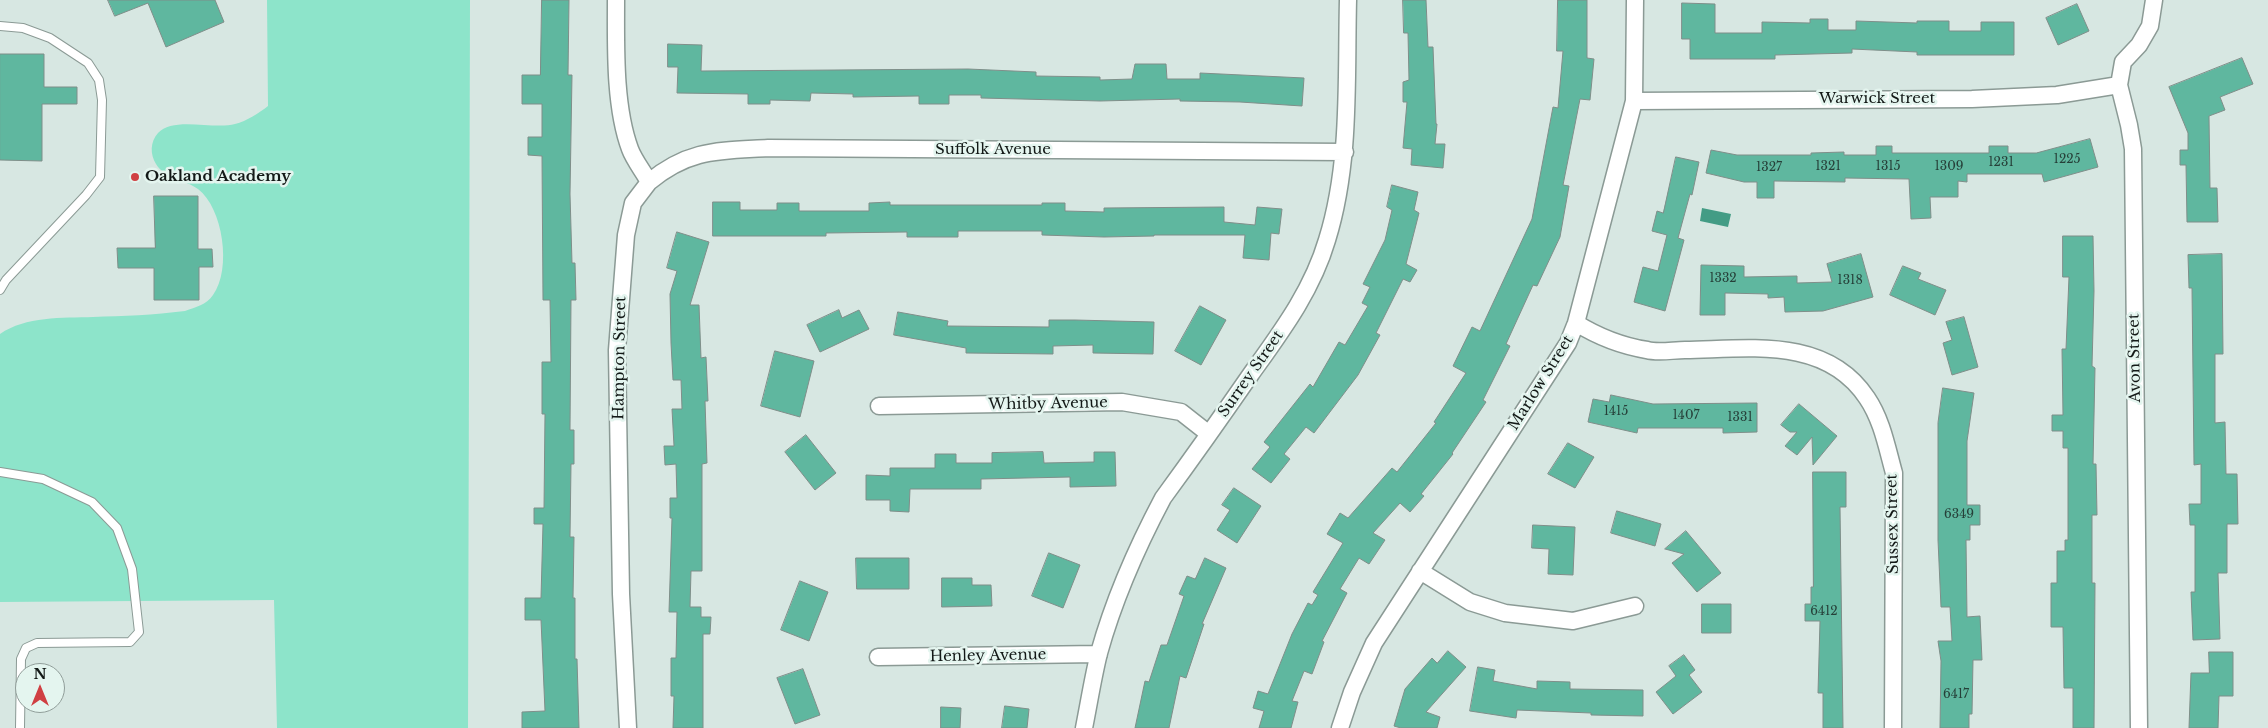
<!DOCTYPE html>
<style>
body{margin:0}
#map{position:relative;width:2268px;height:728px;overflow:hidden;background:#d7e7e2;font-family:"Libre Baskerville",serif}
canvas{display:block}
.north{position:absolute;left:15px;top:663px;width:50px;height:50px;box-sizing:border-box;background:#e4f5ef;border:1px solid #909d99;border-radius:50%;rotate:0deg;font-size:14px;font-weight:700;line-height:20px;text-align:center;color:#131917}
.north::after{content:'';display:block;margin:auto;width:18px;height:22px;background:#d04043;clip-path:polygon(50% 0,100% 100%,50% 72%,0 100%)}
</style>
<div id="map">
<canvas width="2268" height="728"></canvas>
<div class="north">N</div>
</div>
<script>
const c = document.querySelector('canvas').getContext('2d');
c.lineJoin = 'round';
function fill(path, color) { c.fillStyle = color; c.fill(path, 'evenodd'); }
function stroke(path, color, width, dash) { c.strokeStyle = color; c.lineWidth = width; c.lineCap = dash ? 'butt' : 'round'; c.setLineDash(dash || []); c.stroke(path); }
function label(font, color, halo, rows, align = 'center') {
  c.font = font + ' "Libre Baskerville",serif'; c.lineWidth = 5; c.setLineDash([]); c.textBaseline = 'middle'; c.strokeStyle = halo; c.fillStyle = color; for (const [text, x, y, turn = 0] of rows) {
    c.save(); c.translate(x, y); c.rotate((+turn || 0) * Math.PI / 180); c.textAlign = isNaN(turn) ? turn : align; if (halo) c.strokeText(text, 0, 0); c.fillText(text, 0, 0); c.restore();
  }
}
const green = new Path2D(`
 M267,0H470L468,728H277L274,600L0,602V334C26,316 62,318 93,317C123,316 154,315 185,311C196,307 206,305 213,295C232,269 223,208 198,189C186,180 164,178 156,164C150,154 150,142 158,133C173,116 214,130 235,124C247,121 259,113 268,106Z`);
const water = new Path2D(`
 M1702,208L1731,214L1728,227L1700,221Z`);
const building = new Path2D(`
 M108,0H215L224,22L166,47L148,3L115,16Z
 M542,0H569L568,75H572L570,194L572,263H575L576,300H571L570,430H574V464H571L570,537H574L573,598H575V659H577L579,728H522V712L545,711L541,620H525V598H541L543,524H534V508H544L545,414H542V362H551L550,300H543L542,156L528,155V137H542V104H522V75H540Z
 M1403,0H1426L1428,47H1433L1436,124H1437L1435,144H1445L1443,168L1411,165L1412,149L1403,148L1407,102H1403V82L1409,80L1408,33H1404Z
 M1558,0H1587V58L1594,59L1590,100L1580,99L1563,185L1569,186L1560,237L1537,286L1533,285L1506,344L1510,346L1483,400L1486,402L1452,453L1453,454L1421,494L1424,496L1410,512L1400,503L1373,533L1385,540L1369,564L1359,558L1340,589L1347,593L1322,641L1324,642L1312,674L1304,671L1292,701L1298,702L1291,728H1259L1264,711L1253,708L1258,691L1268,694L1292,634L1308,603L1312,605L1318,595L1313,592L1343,543L1327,534L1340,513L1348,518L1392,468L1397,472L1436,423L1434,422L1466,373L1453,366L1472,327L1480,331L1532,219L1553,107L1558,108L1563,51H1557Z
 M1682,3L1715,4V33H1762V22L1810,23V19H1828V30H1856V21L1917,23V21H1949V31H1981V22H2014V55H1917V52L1852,49V53L1775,55V59H1690V39H1682Z
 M2077,4L2089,31L2058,45L2046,18Z
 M668,44L702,45L701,71L968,69L1036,72V76L1100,77V80L1132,79L1135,64H1166L1167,79H1200V73L1304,78L1302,106L1240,102L1180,101V99L1100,101L981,98V95H949V104H919V96L853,97V94L811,93L810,101L770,100V104H748V94L677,93L678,67H668Z
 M0,54H44V87H77V104H42V161L0,160Z
 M2242,58L2253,84L2220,97L2225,110L2209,116L2210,188H2217L2218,222H2187L2186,165H2180V150H2188V133L2169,87Z
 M2090,139L2098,167L2044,182L2042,174H1967V182L1958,181V197H1930L1931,218L1911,219L1909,179L1845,178V182L1774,181V198H1757V182H1744L1706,173L1711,150L1737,155H1811V153L1844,152V155H1876V146H1892V153H1989V146H2008V153H2036Z
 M1676,157L1699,162L1692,195L1690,194L1678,238L1684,240L1665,311L1634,302L1643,267L1658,271L1667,235L1652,231L1657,211L1663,213Z
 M1392,185L1418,192L1414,210L1419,213L1406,264L1417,270L1410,282L1403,279L1376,333L1380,335L1358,375L1314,433L1306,427L1284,454L1290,459L1271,483L1252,469L1270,447L1264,442L1310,384L1313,387L1339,342L1345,345L1368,306L1362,303L1370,287L1363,284L1385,240L1392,210L1387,207Z
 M154,196H198V249H212L213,267H199V300H154V268H118L117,248H155Z
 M713,202H740V210H777V203H799V211H869V203L890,202V205H1042V203H1065V211L1104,212V208L1224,207V222L1255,225L1257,207L1282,209L1279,234L1271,233L1269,260L1243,258L1245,235H1154V236L1104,237L1042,235V231H958V237H907V232L826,233V236H713Z
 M677,232L709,242L690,305H699L701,358L706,357L708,401H705L707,463L702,464V571H691L690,607H701V617H711L710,634H703V728H673L674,696H671V658H676L677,612H669L672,518H670V498H677L676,464L665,465L664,446H674L672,409H682L681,380H673L671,343L670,294L677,271L667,268Z
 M2063,236H2093L2094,291L2092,366L2095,368L2093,464H2096L2097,515H2092V583H2095L2094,728H2073V688H2064L2063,627H2051V583H2057V551H2065V540H2068V448H2063V431H2052V415H2063L2062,349H2066L2069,277H2063Z
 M1861,254L1873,297L1823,311L1785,312L1784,297L1768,298V294L1725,293V315H1700L1701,265L1744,266V277L1797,276V283L1832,282L1827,264Z
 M2222,254L2223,354H2215V423L2225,422L2226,474H2237L2238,524H2227V573H2218L2220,639L2193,640L2191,592H2195V525H2190L2189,504H2201V464L2194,465L2192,288H2189L2188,255Z
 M1903,266L1921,273L1918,279L1946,290L1935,315L1890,295Z
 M1200,306L1226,320L1201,365L1175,351Z
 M839,310L842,318L859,310L869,329L820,352L807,325Z
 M898,312L948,321L947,326L1049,327V320H1075L1154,322L1153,354L1093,353V345L1053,346V354L966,353V348L894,335Z
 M1964,317L1978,367L1952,375L1943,343L1952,340L1946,322Z
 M775,351L814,361L800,417L761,406Z
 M1943,388L1974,393L1967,441V505H1980V525H1970V540H1966L1967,617L1980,616L1982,660H1973L1972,714H1969V728H1940L1941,661L1938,641H1952L1950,607H1941L1938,540V423Z
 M1611,395L1653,404L1757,403V432L1723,433V428H1638L1637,433L1588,422L1593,399L1609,402Z
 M1799,404L1837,436L1813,465L1812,437L1797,455L1785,446L1797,432H1790L1781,425Z
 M806,435L836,473L815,490L785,452Z
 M1568,443L1594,457L1575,488L1548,474Z
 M1043,452L1044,463L1094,462V452H1115L1116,486L1070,487V477L981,479V489H910L909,512L890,511V500H866V475L890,476V468H935V454H956V463H992V453Z
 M1813,472H1846V507H1840L1843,728H1823V693H1818L1820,621H1805V604H1811V587H1813Z
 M1234,488L1261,506L1237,543L1217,530L1230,510L1222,505Z
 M1617,511L1661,524L1655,546L1611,533Z
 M1533,525L1575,527L1573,575L1548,574L1549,549L1532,548Z
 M1686,531L1721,573L1697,592L1672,563L1684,554L1665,549Z
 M1049,553L1080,565L1063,608L1032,596Z
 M856,558H909V589H857Z
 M1205,558L1226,568L1202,624H1204L1186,678L1180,676L1169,728H1135L1145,681L1149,682L1161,645H1167L1184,596L1179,594L1187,576L1195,579Z
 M942,578H972V585H991L992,606L942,607Z
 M800,581L828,592L809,641L781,630Z
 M1702,604H1731V633H1702Z
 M1448,651L1466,667L1426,712L1440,717L1437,728H1401L1394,726L1405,689L1432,658L1437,663Z
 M2209,652H2233V696H2219L2218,728H2189L2191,673H2209Z
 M1684,655L1695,670L1689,675L1702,692L1673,714L1656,692L1676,676L1669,666Z
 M1478,667L1495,670L1493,681L1537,689V681L1570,682V689L1643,690V716L1591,715V713L1517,710L1516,718L1470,711Z
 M803,669L820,715L795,724L777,678Z
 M1005,706L1029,709L1027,728H1002Z
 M941,707L961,708L960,728H941Z`);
const lane = new Path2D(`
 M0,26L23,28L50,38L88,63L99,80L102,100L100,177L86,195L6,280L0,290
 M0,472L43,479L92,502L117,528L132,569L139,632L130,642L37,643L26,648L21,659L20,728`);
const street = new Path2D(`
 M616,0C616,45 614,106 630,149C634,160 643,171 649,182L633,203L626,235L617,350L621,594L628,728
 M1634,101L1972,99L2057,95L2119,85
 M649,182C689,149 718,151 768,148L1345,152
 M1576,323C1597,336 1622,346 1647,350C1658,353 1673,350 1685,350C1749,349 1826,336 1867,398C1882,420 1887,448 1894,473L1893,728
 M879,406L1122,402L1181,412L1209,434
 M1420,571L1470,602L1505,613L1573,621L1635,606
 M878,657L1099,654
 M1084,728C1089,703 1093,677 1099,653C1114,599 1137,547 1163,498C1193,457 1222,416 1251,374C1281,332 1312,291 1327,240C1351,163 1346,80 1348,0
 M1340,728L1352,692L1374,643L1568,343L1576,323L1634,101L1635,0
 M2139,728L2133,149L2129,125L2119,85L2123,62L2139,45L2150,26L2154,0`);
const markers = [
 [135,177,5,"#d04043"]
];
const numberNames = [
 ["1225",2067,160],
 ["1231",2001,163],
 ["1321",1828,167],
 ["1315",1888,167],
 ["1309",1949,167],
 ["1327",1769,168],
 ["1332",1723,279],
 ["1318",1850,281],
 ["1415",1616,412],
 ["1407",1686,416],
 ["1331",1740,418],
 ["6349",1959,515],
 ["6412",1824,612],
 ["6417",1956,695]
];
const streetNames = [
 ["Warwick Street",1877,99],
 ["Suffolk Avenue",993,150],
 ["Hampton Street",620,358,-89],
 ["Avon Street",2135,358,-91],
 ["Surrey Street",1251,374,-55],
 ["Marlow Street",1541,383,-58],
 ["Whitby Avenue",1048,404,-1],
 ["Sussex Street",1893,524,-91],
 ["Henley Avenue",988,656,-1]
];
const poiNames = [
 ["Oakland Academy",145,177]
];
fill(green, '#8de4ca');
fill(water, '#439c85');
fill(building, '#5fb79f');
stroke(building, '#7f8e89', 1);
stroke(lane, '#8b9a95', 10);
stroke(street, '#8b9a95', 19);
stroke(lane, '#fff', 8);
stroke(street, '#fff', 16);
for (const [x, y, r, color] of markers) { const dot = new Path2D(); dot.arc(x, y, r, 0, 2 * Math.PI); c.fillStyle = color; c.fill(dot); stroke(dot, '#e4f5ef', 2); }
label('12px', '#264039', null, numberNames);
label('15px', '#131917', '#e4f5ef', streetNames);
label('bold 15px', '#131917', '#e4f5ef', poiNames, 'left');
</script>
